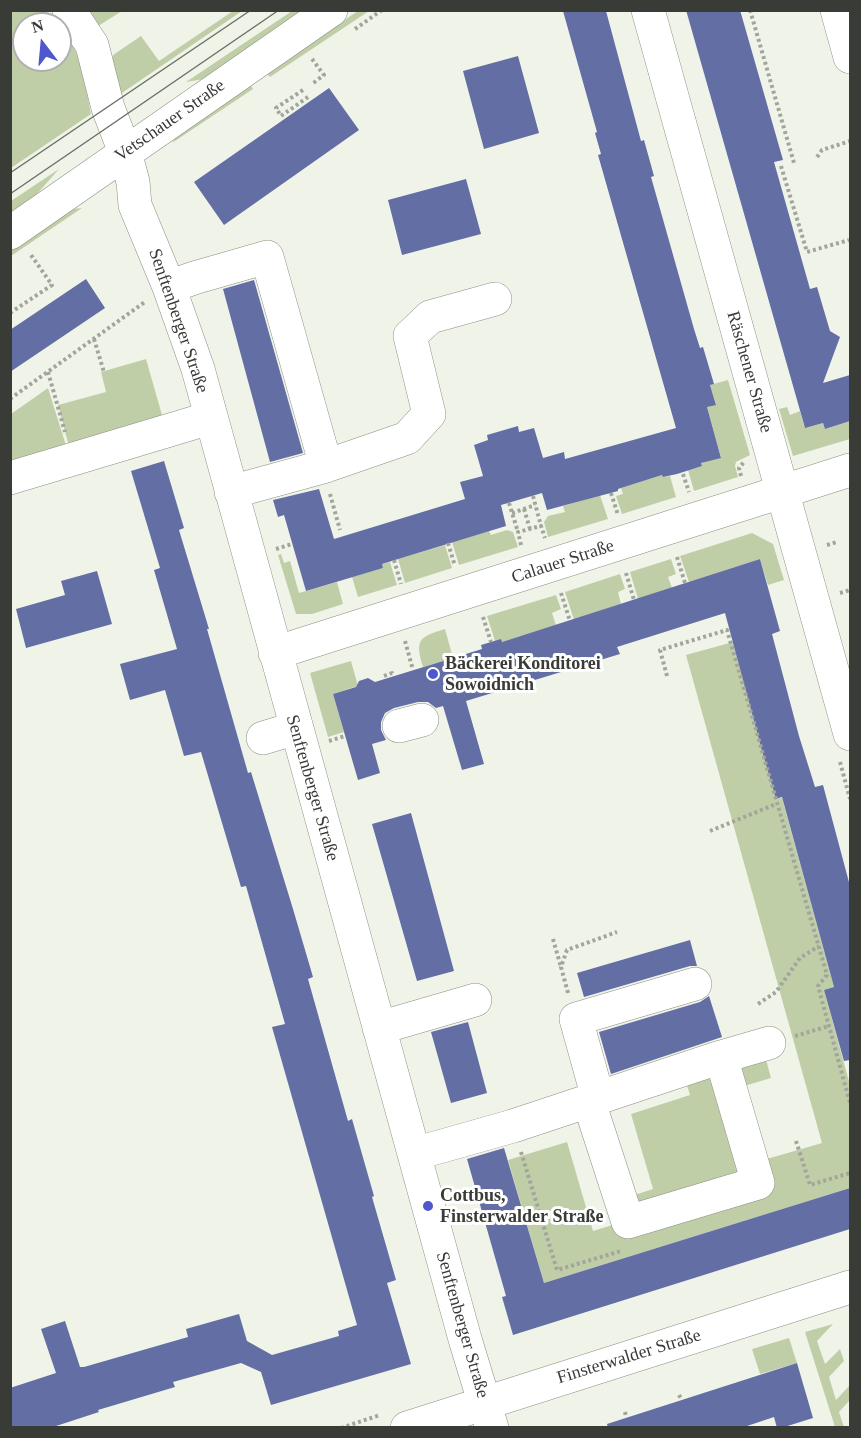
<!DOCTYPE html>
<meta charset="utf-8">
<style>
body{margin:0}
#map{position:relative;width:861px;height:1438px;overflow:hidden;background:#f0f4e8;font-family:Georgia,serif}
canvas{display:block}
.frame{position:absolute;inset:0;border:12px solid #393b36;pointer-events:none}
.north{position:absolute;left:12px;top:12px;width:60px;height:60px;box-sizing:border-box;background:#fff;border:2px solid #b0b1af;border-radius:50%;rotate:344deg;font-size:16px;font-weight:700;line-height:24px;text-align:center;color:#393b36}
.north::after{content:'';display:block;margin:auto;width:21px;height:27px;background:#4e57cd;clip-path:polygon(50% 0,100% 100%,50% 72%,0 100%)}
</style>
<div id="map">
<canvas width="861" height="1438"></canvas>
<div class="frame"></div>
<div class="north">N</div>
</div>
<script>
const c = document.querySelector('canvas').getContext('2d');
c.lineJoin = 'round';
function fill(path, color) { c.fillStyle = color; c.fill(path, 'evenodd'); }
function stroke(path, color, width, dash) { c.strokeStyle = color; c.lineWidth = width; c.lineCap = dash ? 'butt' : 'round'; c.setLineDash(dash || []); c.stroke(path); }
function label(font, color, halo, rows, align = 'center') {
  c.font = font + ' Georgia,serif'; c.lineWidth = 6; c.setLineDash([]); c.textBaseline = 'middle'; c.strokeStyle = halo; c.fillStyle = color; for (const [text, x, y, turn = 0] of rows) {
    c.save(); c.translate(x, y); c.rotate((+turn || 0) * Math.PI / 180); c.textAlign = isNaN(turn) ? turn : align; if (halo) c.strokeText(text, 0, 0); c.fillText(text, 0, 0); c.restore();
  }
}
const green = new Path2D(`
 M11,11H47L60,24H24V60H60V24C79,45 86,87 91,114L11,168Z
 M87,11H122L95,28Z
 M233,11H242L119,95L112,65L113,55L141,36L159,61Z
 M292,11H305L204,79L186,82Z
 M358,11H369L270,77L266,72Z
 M249,83L253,89L172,143L182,129Z
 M59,169L36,195L11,212V201Z
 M82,208L11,256V247L71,209Z
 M146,359L164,422L70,450L58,405L106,392L101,372Z
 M728,380L750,455L736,462L735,466L738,477L694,491L688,470L702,466L701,463L721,457L707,407L716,404L710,385Z
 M48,388L68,452L11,472V414Z
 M787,407L790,415L800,411L804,426L808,427L823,423L825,429L850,421V439L793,456L779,409Z
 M662,475L663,477L670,476L676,497L622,514L616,496L623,494L621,488Z
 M600,495L608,519L548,537L544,522L548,516L565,512L563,506Z
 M507,530L513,532L518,547L459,565L452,542L489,531L491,535Z
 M752,533L773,544L784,580L768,585L760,559L689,582L680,556Z
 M445,545L452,568L405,583L398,559Z
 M281,554L284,563L290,561L299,593L337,582L343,604L312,614H296L278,555Z
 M671,559L676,574L668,577L672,588L638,599L630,572Z
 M390,562L397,585L358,597L352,577L383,568L382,564Z
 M620,574L625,589L618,592L621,604L574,620L565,592Z
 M556,595L561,609L552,613L556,625L502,642L495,641L487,616Z
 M445,629L453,658L423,667C415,640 418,637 445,629Z
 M733,642L776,799L782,798L834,987L824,990L850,1085V1188L544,1283L508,1160L567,1142L593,1231L619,1223L613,1202L653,1189L631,1114L690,1095L684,1076L764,1052L771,1078L741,1087L760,1161L822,1143L686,655Z
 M351,661L358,686L333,694L344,732L328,737L310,673Z
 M833,1324L817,1341L825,1364L840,1349L844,1361L829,1377L836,1400L850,1385V1400L839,1412L844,1427H835L805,1332Z
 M789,1338L797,1363L760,1374L752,1349Z`);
const building = new Path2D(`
 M686,10H740L783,160L774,162L810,289L817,287L830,331L840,337L823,383L850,375V421L825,429L823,423L805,428Z
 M563,11H606L641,141L644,140L654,176L651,177L694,329L700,348L703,347L714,384L710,385L716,405L707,407L721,458L701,463L702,466L677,474L663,477L662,475L618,489V491L547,510L542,493L501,505L506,526L382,564L383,568L306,591L284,515L278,517L273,500L319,489L334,539L465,499L460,482L483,476L474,445L488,440L487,435L518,426L519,432L534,428L543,458L564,452L565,459L676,428L598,155L601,154L595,133L597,132Z
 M518,56L539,133L484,149L463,71Z
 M329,88L359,130L224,225L194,182Z
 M466,179L481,234L402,255L388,200Z
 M86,279L105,308L10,372V330Z
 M254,280L303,453L270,462L223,289Z
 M164,461L184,528L179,530L209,629H207L248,773L251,772L293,909L313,977L308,979L348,1121L352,1119L374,1196L372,1197L396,1280L387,1283L411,1364L271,1405L261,1372L241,1363L173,1382L175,1387L98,1410L99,1412L50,1428H10V1388L56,1373L41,1329L65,1321L80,1367H84L188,1337L186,1329L239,1314L247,1341L272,1355L339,1336L338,1331L357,1325L272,1027L285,1024L246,886L241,887L201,752L184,756L165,690L130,700L120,664L177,649L154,570L160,568L131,471Z
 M760,559L780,631L772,634L799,736L815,787L823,785L850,886V1060L844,1061L824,990L834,987L782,797L776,799L761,747L725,613L617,647L620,654L466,701L484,764L462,770L443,706L436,708L428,702H418L394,708L385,713L381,722V730L386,740L372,744L380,773L358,780L333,694L356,687L359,681L368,678L375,682L482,649L481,645L501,639L502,642L530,633Z
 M97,571L112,624L26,648L16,609L65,595L61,581Z
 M411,813L454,971L417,981L372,824Z
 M690,940L697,966H690L584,997L577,973Z
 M709,996L722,1037L611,1074L599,1032L700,1002Z
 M468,1022L487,1093L451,1103L431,1032Z
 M504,1148L544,1283L850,1188V1229L513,1335L502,1297L506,1296L467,1159Z
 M797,1363L813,1418L781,1428H777L774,1417L741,1428H608L607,1424Z`);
const path = new Path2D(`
 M750,10L794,163
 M355,29L382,10
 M312,59L324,75L312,84
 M303,90L276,108L281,116L308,97
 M817,157L822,150L850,141
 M781,166L807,252L849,240
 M10,313L52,285L31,255
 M94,339L104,372
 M48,372L65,432
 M10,399L145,302
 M683,474L689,492
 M741,476L739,468L744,462
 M611,493L618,515
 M330,494L340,530
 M533,496L541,526
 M509,503L518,532
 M524,509L530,529
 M512,513L535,505
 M448,543L455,566
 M521,545L518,532L541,526L545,538
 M827,545L837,542
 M276,549L292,544
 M677,557L685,583
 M394,560L401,584
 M626,573L634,600
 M561,593L570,621
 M840,593L850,590
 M483,617L491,642
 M405,641L413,670
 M384,676L392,673L393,676
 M667,676L660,650L727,630L827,975L818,986L850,1103
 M329,741L345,736
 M840,762L850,799
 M710,831L776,804
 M553,939L561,967
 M568,993L561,967L567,950L617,932
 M758,1004L776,992L800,958L819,946
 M795,1036L829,1026
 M796,1141L810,1185L850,1173
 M521,1152L557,1270L621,1251
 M679,1395L681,1399
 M625,1412L626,1417
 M341,1428L380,1415`);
const minor = new Path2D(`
 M69,10L92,45L108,108L125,152L133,182L135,205L169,287L198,369L465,1339L492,1428
 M648,10L850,734
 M837,10L850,57
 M10,233L331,10
 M169,287L194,278L267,257L326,466
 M10,478L210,418
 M231,492L326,466L407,438L429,414L410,336L430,317L495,299
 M275,653L850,470
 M399,726L422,720
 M263,738L296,728
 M379,1028L475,1000
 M598,1098L576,1019L695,984
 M589,1102L628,1222L758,1183L721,1057
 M414,1154L513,1126L721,1057L769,1043
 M407,1428L850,1287`);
const tram = new Path2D(`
 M10,173L251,10
 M10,194L279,10`);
const markers = [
 [433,674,6,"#4e57cd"],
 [428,1206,6,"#4e57cd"]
];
const streetNames = [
 ["Vetschauer Straße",170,121,-35],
 ["Senftenberger Straße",178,321,71],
 ["Räschener Straße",749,372,74],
 ["Calauer Straße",563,562,-18],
 ["Senftenberger Straße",312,788,74],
 ["Senftenberger Straße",462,1325,74],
 ["Finsterwalder Straße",629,1357,-17]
];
const poiNames = [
 ["Bäckerei Konditorei",445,664],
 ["Sowoidnich",445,685],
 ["Cottbus,",440,1196],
 ["Finsterwalder Straße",440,1217]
];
fill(green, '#c0cea8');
fill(building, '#636ea5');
stroke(minor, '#8a8f83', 34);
stroke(path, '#a2a59c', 4, [3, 3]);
stroke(minor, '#fff', 33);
stroke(tram, '#6d7069', 1.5);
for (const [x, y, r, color] of markers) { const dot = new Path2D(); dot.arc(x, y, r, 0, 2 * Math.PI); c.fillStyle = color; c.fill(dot); stroke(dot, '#fff', 2); }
label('18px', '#393b36', '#fff', streetNames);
label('bold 18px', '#393b36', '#fff', poiNames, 'left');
</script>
